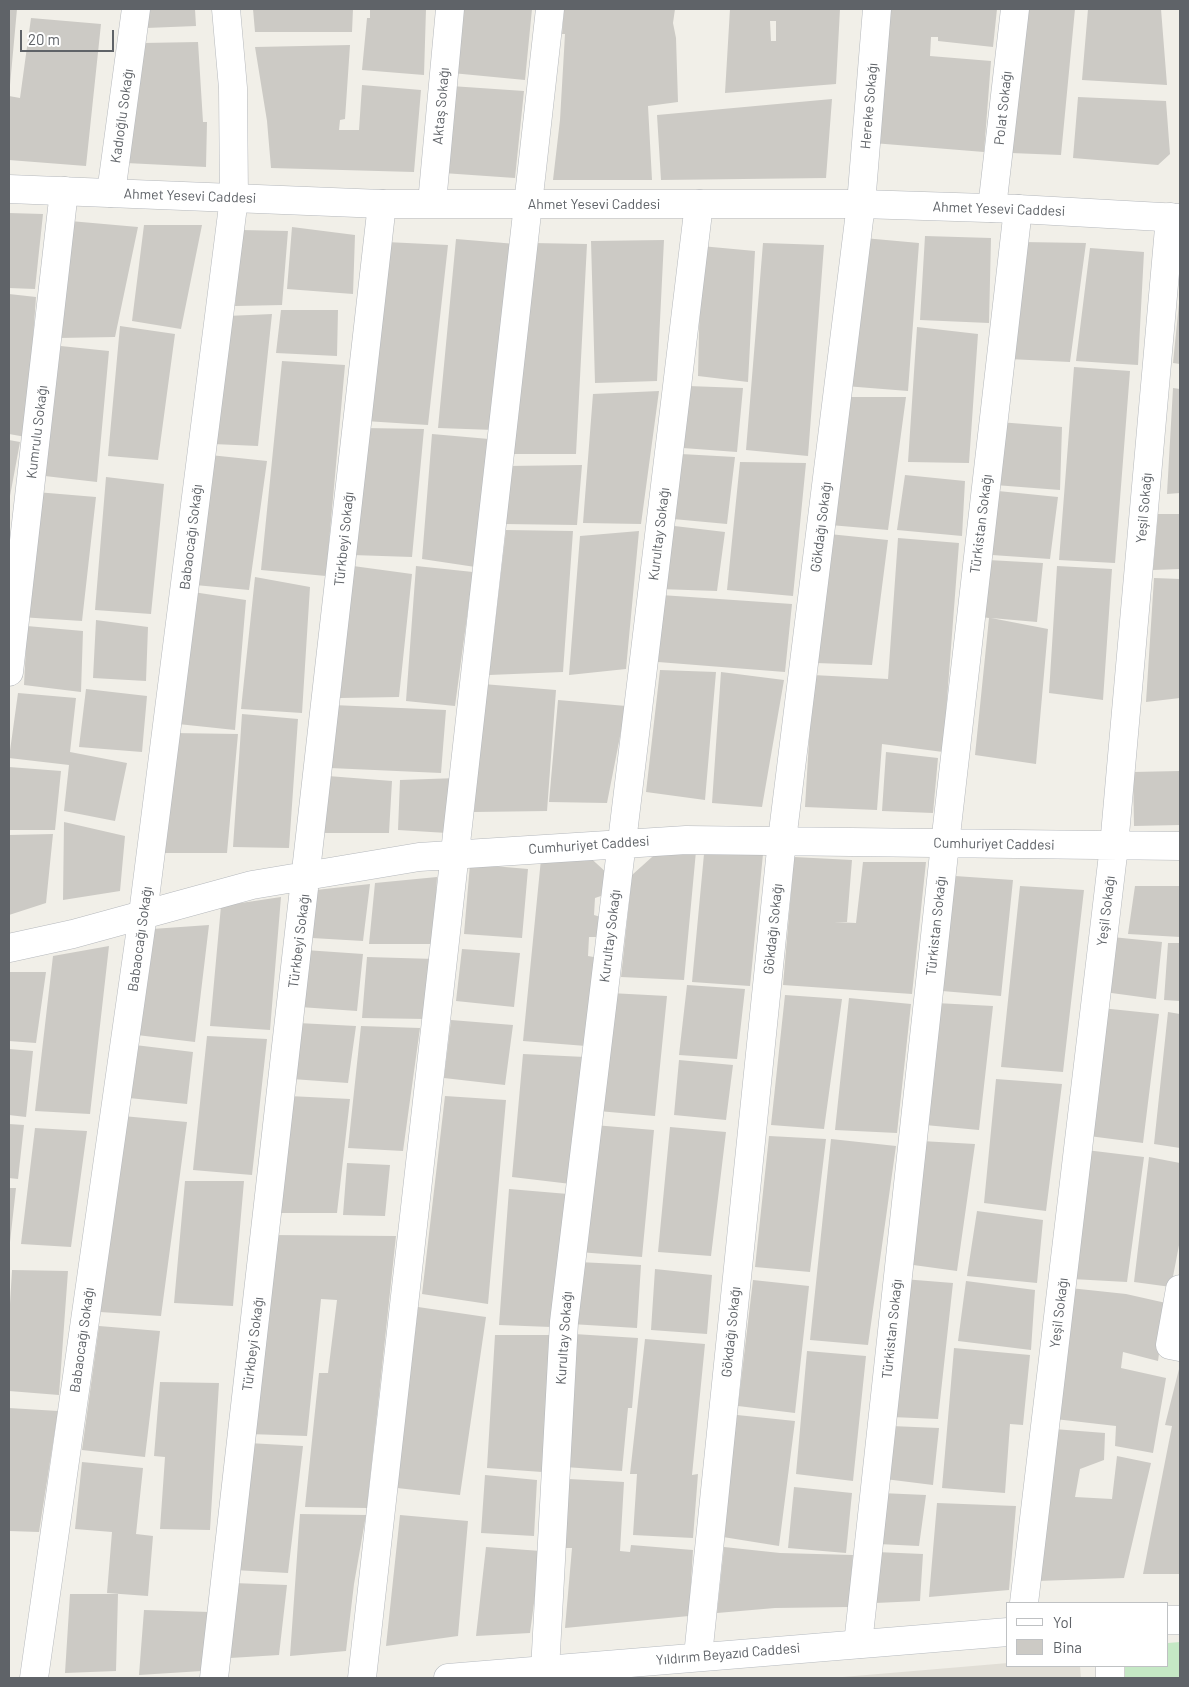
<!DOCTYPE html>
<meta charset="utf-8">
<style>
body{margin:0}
#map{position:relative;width:1189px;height:1687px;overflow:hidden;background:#f1efe8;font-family:Barlow,sans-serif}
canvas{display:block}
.frame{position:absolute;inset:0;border:10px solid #5f6368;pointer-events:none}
.legend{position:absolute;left:1006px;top:1602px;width:162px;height:65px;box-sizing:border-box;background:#fff;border:1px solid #bfc1c3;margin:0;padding:6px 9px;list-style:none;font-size:15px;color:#5f6368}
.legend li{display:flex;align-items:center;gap:10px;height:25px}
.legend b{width:25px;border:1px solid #bfc1c3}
.scale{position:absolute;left:20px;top:30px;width:94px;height:22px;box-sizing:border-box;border:2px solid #5f6368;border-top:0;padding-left:6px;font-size:15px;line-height:18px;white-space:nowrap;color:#5f6368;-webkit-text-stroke:4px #fff;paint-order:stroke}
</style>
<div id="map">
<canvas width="1189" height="1687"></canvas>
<div class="frame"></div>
<ul class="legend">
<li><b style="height:6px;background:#fff"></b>Yol</li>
<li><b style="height:14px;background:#cccac5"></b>Bina</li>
</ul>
<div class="scale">20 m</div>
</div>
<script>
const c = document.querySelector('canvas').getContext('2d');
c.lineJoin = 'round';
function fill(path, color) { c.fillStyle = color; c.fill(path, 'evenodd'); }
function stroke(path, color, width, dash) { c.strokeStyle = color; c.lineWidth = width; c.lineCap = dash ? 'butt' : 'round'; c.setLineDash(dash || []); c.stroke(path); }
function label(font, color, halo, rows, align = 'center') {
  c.font = font + ' Barlow,sans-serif'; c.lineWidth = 4.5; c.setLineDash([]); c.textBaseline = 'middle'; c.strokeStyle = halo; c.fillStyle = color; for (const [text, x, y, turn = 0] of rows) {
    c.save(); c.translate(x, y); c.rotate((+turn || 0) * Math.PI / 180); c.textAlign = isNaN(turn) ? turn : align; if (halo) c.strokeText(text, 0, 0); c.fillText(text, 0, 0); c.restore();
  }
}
const education = new Path2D(`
 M1008,1663V1666H1080L1081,1678H831Z`);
const green = new Path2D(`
 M1180,1642V1678H1125V1666H1168V1643Z`);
const building = new Path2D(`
 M9,9H17L10,85H9Z
 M147,9H195L196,26L146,28Z
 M253,9H353L352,32H255Z
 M370,9H426L424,75L362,70L367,18H370Z
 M460,9H532L525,80L452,73Z
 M564,9H675L673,23L676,38L678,102L648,106L652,180H553L560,120L565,34H562Z
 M730,9H840L836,84L725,93ZM770,21H776V41H771Z
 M884,9H997L993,47L938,41V37H931L930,56L991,61L984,152L873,143Z
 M1023,9H1075L1061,155L1011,153Z
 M1088,9H1161L1167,85L1082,80Z
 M31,18L101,24L86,166L9,160V96L20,98Z
 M198,42L203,122H207L206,167L126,163L143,43Z
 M350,45L345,119L340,120L339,130H359L362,85L421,90L414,172L271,168L267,121L255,47Z
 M451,86L524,91L515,178L443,173Z
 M1078,97L1166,101L1170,154L1158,165L1073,158Z
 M832,99L826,178L661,180L657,115Z
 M9,213L43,214L35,289L9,288Z
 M70,221L138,227L115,337L58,338Z
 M144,225H202L181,329L132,321Z
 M292,227L355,235L353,294L287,289Z
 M241,230L288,231L282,305L235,306Z
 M925,236L991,238L989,323L920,320Z
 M864,238L919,243L908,391L845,386Z
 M456,239L516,244L494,430L438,428Z
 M664,240L657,381L595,383L591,241Z
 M386,242L448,245L428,425L365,421Z
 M1022,242L1086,243L1070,362L1009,359Z
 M532,243L587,244L576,454H513Z
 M763,243L824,245L808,456L746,450Z
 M701,246L755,251L748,382L698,376Z
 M1090,248L1144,252L1138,365L1076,361Z
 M9,294L36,297L26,437L9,434Z
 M1179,303H1180V364L1173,363Z
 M281,310H338L337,356L276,353Z
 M272,314L258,446L213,444L227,316Z
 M120,326L175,334L158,460L108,456Z
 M917,327L978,334L969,463L908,462Z
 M51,345L109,351L97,482L36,475Z
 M282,361L345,365L326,576L261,570Z
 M1074,367L1130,371L1115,563L1059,560Z
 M688,386L743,388L737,452L683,448Z
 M1173,388L1180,389V493L1167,494Z
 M659,391L641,524L583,523L593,394Z
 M844,397H906L888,530L830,525Z
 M999,422L1062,427L1060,490L995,485Z
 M364,428L424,429L412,557L352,555Z
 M432,434L489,439L482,568L422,559Z
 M9,440L20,442L10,496H9Z
 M681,454L735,457L727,524L673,519Z
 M210,455L267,461L249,590L195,585Z
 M740,462L806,463L793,596L727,590Z
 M582,465L577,525L504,524L507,466Z
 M905,475L965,481L962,536L897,530Z
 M106,477L164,484L151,614L95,610Z
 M998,491L1058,497L1050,559L992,555Z
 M36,492L96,497L82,621L20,617Z
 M1158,514H1180V569L1153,570Z
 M666,525L725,532L717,591L659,589Z
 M506,530L573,531L563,672L489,675Z
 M639,531L626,669L569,675L580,536Z
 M829,534L888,540L872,665L816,663Z
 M898,538L959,543L943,752L882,744L877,810L805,807L813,675L888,679Z
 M988,560L1043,563L1037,622L991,618L1048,629L1036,764L975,755L989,618L982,617Z
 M353,566L412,574L399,697L340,698Z
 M416,566L473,572L455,706L406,701Z
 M1057,566L1112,569L1103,700L1049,693Z
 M255,577L310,587L302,713L241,709Z
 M1154,578L1180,579V698L1146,702Z
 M193,592L246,600L235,730L178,724Z
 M661,595L792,604L785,672L658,662Z
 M96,620L148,627L146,681L93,678Z
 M27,626L83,631L81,692L24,685Z
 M660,670L716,672L705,800L646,792Z
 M721,672L784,680L762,807L712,803Z
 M483,684L556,690L547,811L474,812Z
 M86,689L147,696L142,752L79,747Z
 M18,693L76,698L70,752L127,763L115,821L64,811L69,765L9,758Z
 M558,700L626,706L607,803L549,802Z
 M333,705L446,710L441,773L330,768Z
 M242,714L298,719L289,848L233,847Z
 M173,733L238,734L227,853H159Z
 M886,752L938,758L933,813L882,811Z
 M9,767L61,771L55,830H9Z
 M1180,771V825L1134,826L1133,772Z
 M328,776L392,781L389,833H319Z
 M458,778L447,833L398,830L400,780Z
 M64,822L125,836L120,891L63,900Z
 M53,834L46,903L9,915V835Z
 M662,848L696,851L684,980L621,977L632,875Z
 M584,852L608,874L607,894L595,898L594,915L604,918L601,937H589L588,956L599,958L586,1046L523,1041L541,859Z
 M704,854H763L750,986L692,982Z
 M794,857L852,860L847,922H834L856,923L863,862H926L912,994L783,985Z
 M470,864L528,869L522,938L464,934Z
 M955,876L1013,880L1001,996L942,991Z
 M437,877L434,944H369L375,883Z
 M370,884L363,941L312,938L316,890Z
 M1020,886L1084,890L1063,1072L1001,1067Z
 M1135,886H1180V937L1128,934Z
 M281,897L270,1030L210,1026L221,906Z
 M209,925L195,1042L137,1035L152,929Z
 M1112,937L1162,942L1156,999L1104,992Z
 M1168,943H1180V1001L1164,1000Z
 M109,946L90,1114L35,1111L53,956Z
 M462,949L520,953L514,1007L456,1001Z
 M305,950L363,954L357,1011L300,1007Z
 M367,957L435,959L426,1019L362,1018Z
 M9,972H46L36,1043L9,1041Z
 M687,985L745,989L737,1059L679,1055Z
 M610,993L667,996L655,1116L598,1111Z
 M785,995L842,999L824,1129L771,1125Z
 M849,998L911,1004L897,1133L835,1130Z
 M936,1003L993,1006L979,1130L925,1125Z
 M1101,1008L1159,1014L1143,1143L1089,1136Z
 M1168,1012L1180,1014V1148L1154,1144Z
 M451,1020L513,1025L505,1085L444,1078Z
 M298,1023L356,1026L348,1083L292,1079Z
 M361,1026L420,1028L403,1151L348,1148Z
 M207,1036L267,1039L252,1175L193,1170Z
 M135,1045L193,1052L187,1104L129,1098Z
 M9,1049L33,1051L26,1117L9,1115Z
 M523,1054L585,1057L571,1184L512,1177Z
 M679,1060L733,1065L726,1120L674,1115Z
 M996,1079L1062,1084L1046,1211L984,1203Z
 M289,1096L350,1099L337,1213H276Z
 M445,1096L506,1100L488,1304L422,1294Z
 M123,1116L187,1122L161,1316L100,1312Z
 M9,1124L24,1125L18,1179L9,1178Z
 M594,1125L654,1130L642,1257L579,1252Z
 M670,1127L726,1132L711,1256L658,1252Z
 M35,1128L87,1131L71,1247L21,1244Z
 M769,1136L826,1139L810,1272L755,1267Z
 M831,1139L896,1146L868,1345L810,1340Z
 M921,1141L975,1144L957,1271L906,1264Z
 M1086,1150L1144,1157L1127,1282L1072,1279Z
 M1149,1157L1180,1163V1240L1171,1287L1134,1282Z
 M347,1163L390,1165L385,1216L343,1215Z
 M185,1181H244L233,1306L174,1303Z
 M9,1188H16L10,1242H9Z
 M509,1189L568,1194L551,1327L499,1325Z
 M977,1211L1043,1220L1037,1283L967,1276Z
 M271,1235L396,1236L367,1508L305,1507L319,1373H328L337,1300L321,1299L307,1436L249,1434Z
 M578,1262L641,1265L637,1328L571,1324Z
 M655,1269L712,1275L707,1334L651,1330Z
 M12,1270L68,1271L59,1395L9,1391V1321Z
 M903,1279L953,1283L938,1419L892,1417Z
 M753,1280L809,1286L795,1413L738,1406Z
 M966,1281L1035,1290L1031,1350L958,1341Z
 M1070,1288L1126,1294L1166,1303L1158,1361L1123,1352L1121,1368L1166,1378L1153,1453L1115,1446L1116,1426L1055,1419Z
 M418,1307L486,1317L460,1495L397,1488Z
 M99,1326L160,1331L145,1457L82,1450Z
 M574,1334L638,1338L632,1408H628L622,1471L565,1467Z
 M495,1335H552L542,1472L487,1468Z
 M645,1339L705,1344L692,1475L698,1474L693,1538L633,1535L637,1474H630Z
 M954,1348L1030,1355L1023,1425L1010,1424L1005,1493L942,1488Z
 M807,1351L866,1356L853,1481L796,1474Z
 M1180,1365V1574H1143L1172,1426L1165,1425Z
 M160,1382L219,1383L210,1530L160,1529L165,1457L154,1456Z
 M9,1408L58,1411L39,1532L9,1531Z
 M737,1415L795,1421L779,1546L723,1537Z
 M891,1426L939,1428L933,1485L885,1479Z
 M1054,1429L1105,1433L1104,1460L1080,1469L1075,1497L1112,1499L1117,1456L1151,1463L1124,1578L1037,1581Z
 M248,1443L303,1446L288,1573L234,1570Z
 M82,1462L143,1468L136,1534L153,1536L148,1596L107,1593L112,1532L75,1529Z
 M485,1475L537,1480L534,1536L481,1533Z
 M569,1479L624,1482L620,1551L630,1552L631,1545L693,1550L689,1616L565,1628L572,1548H565Z
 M794,1487L852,1493L846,1553L788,1548Z
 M881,1493L926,1495L919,1546L878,1544Z
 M937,1503L1016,1506L1009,1590L929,1597Z
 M300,1514L366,1515L354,1584L346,1651L290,1656Z
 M400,1515L468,1521L458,1636L386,1646Z
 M486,1547L541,1551L530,1633L476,1636Z
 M724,1547L780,1553L853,1555L849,1607L775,1608L717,1613Z
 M876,1552L923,1554L920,1601L875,1603Z
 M233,1583L287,1585L279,1655L230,1658Z
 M70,1594H118L116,1671L65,1673Z
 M144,1610L210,1612L202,1671L139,1675Z`);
const minor = new Path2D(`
 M111,193L136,9
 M432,203L450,9
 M992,208L1015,9
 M9,672L64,191
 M9,948L73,934L252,885L419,857L686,840L1180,846
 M1180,1289L1170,1345L1180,1347
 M1024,1603L1114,846L1170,217
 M858,1644L945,844L1018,209
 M698,1656L782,840L861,204L877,9
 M1110,1666V1678
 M545,1670L564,1322L699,204
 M34,1678L143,914L234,198L233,88L226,9
 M214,1678L382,204
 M362,1678L550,9`);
const tertiary = new Path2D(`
 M9,189L382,204H861L1018,209L1180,218`);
const secondary = new Path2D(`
 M1168,1620H1180
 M448,1678L1008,1632`);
const streetNames = [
 ["Aktaş Sokağı",441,106,-85],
 ["Hereke Sokağı",869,106,-85],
 ["Polat Sokağı",1003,108,-84],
 ["Kadıoğlu Sokağı",122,116,-82],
 ["Ahmet Yesevi Caddesi",190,196,2],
 ["Ahmet Yesevi Caddesi",594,204],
 ["Ahmet Yesevi Caddesi",999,209,2],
 ["Kumrulu Sokağı",37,432,-83],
 ["Yeşil Sokağı",1144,508,-85],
 ["Türkistan Sokağı",981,524,-83],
 ["Gökdağı Sokağı",821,527,-83],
 ["Kurultay Sokağı",659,534,-83],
 ["Babaocağı Sokağı",191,537,-83],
 ["Türkbeyi Sokağı",344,539,-84],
 ["Cumhuriyet Caddesi",994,844,1],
 ["Cumhuriyet Caddesi",589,845,-4],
 ["Yeşil Sokağı",1106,911,-83],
 ["Türkistan Sokağı",936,926,-84],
 ["Gökdağı Sokağı",773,929,-84],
 ["Kurultay Sokağı",610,936,-83],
 ["Babaocağı Sokağı",140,939,-82],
 ["Türkbeyi Sokağı",299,941,-83],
 ["Yeşil Sokağı",1059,1313,-83],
 ["Türkistan Sokağı",892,1329,-84],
 ["Gökdağı Sokağı",731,1332,-84],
 ["Kurultay Sokağı",564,1338,-86],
 ["Babaocağı Sokağı",82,1340,-82],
 ["Türkbeyi Sokağı",253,1344,-83],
 ["Yıldırım Beyazıd Caddesi",728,1654,-5]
];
fill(education, '#e1ded6');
fill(green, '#c5e8c5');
fill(building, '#cccac5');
stroke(minor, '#b5b8bc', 29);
stroke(tertiary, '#b5b8bc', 29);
stroke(secondary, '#b6babf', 29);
stroke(minor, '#fff', 28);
stroke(tertiary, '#fff', 28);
stroke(secondary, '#fff', 28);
label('14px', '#5f6368', '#fff', streetNames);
</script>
